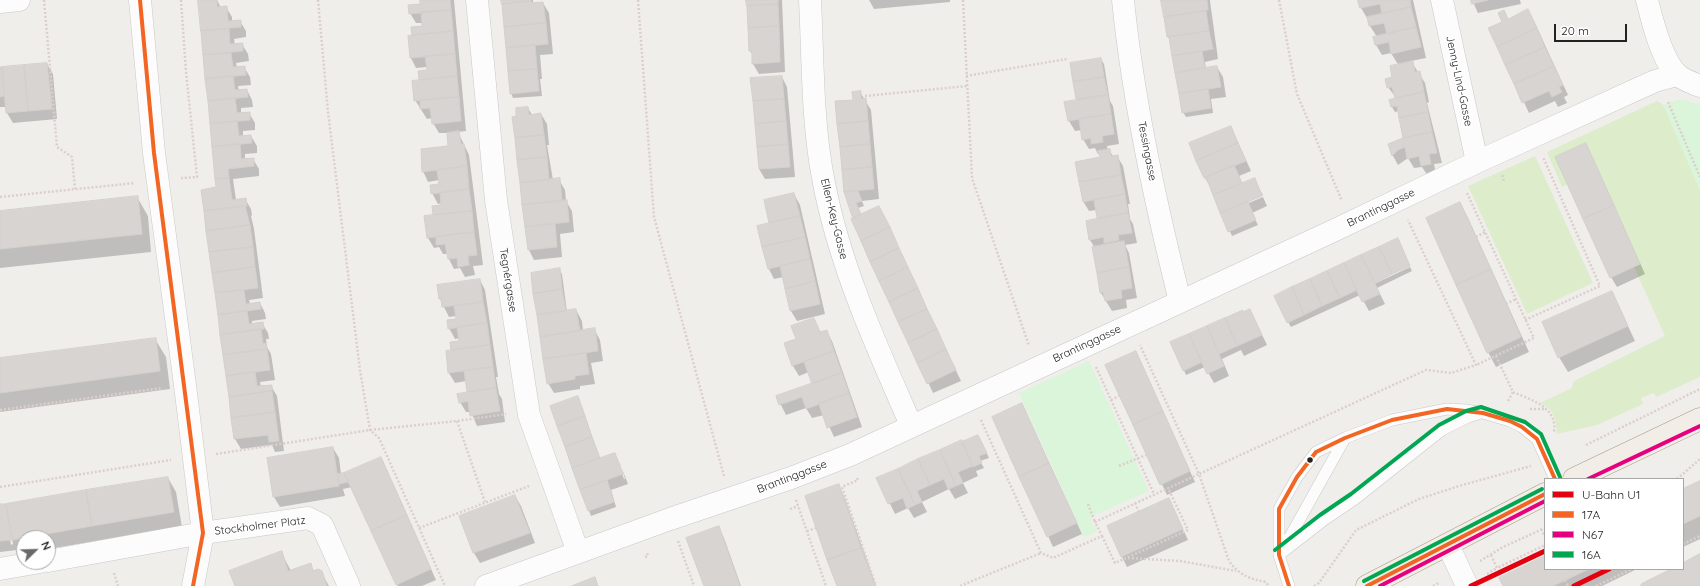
<!DOCTYPE html>
<meta charset="utf-8">
<style>
body{margin:0}
#map{position:relative;width:1700px;height:586px;overflow:hidden;background:#f0eeeb;font-family:Quicksand,sans-serif}
canvas{display:block}
.legend{position:absolute;left:1544px;top:478px;width:140px;height:92px;box-sizing:border-box;background:#fff;border:1px solid #a7a7a7;margin:0;padding:5px 7px;list-style:none;font-size:12px;color:#222}
.legend li{display:flex;align-items:center;gap:8px;height:20px}
.legend b{width:20px;border:1px solid #a7a7a7}
.north{position:absolute;left:16px;top:530px;width:40px;height:40px;box-sizing:border-box;background:#fff;border:1px solid #a7a7a7;border-radius:50%;rotate:67deg;font-size:11px;font-weight:700;line-height:16px;text-align:center;color:#222}
.north::after{content:'';display:block;margin:auto;width:14px;height:18px;background:#6a6968;clip-path:polygon(50% 0,100% 100%,50% 72%,0 100%)}
.scale{position:absolute;left:1554px;top:24px;width:73px;height:18px;box-sizing:border-box;border:2px solid #222;border-top:0;padding-left:5px;font-size:12px;line-height:14px;white-space:nowrap;color:#222;-webkit-text-stroke:3px #fff;paint-order:stroke}
</style>
<div id="map">
<canvas width="1700" height="586"></canvas>
<ul class="legend">
<li><b style="height:5px;background:#e3000f"></b>U-Bahn U1</li>
<li><b style="height:5px;background:#f26522"></b>17A</li>
<li><b style="height:5px;background:#e5007d"></b>N67</li>
<li><b style="height:5px;background:#00a651"></b>16A</li>
</ul>
<div class="north">N</div>
<div class="scale">20 m</div>
</div>
<script>
const c = document.querySelector('canvas').getContext('2d');
c.lineJoin = 'round';
function fill(path, color) { c.fillStyle = color; c.fill(path, 'evenodd'); }
function stroke(path, color, width, dash) { c.strokeStyle = color; c.lineWidth = width; c.lineCap = dash ? 'butt' : 'round'; c.setLineDash(dash || []); c.stroke(path); }
function label(font, color, halo, rows, align = 'center') {
  c.font = font + ' Quicksand,sans-serif'; c.lineWidth = 3; c.setLineDash([]); c.textBaseline = 'middle'; c.strokeStyle = halo; c.fillStyle = color; for (const [text, x, y, turn = 0] of rows) {
    c.save(); c.translate(x, y); c.rotate((+turn || 0) * Math.PI / 180); c.textAlign = isNaN(turn) ? turn : align; if (halo) c.strokeText(text, 0, 0); c.fillText(text, 0, 0); c.restore();
  }
}
const grass = new Path2D(`
 M1679,100L1700,108V377L1656,397L1654,393L1641,398L1643,404L1597,425L1557,434C1556,419 1554,409 1540,403L1572,388L1574,381L1665,336L1634,267L1640,264L1586,144L1568,184L1562,187L1547,152L1657,101L1664,105Z
 M1535,156L1593,283L1527,314L1468,186Z`);
const park = new Path2D(`
 M1679,100H1686L1700,105V191L1663,105Z
 M1089,361L1149,491L1090,517L1097,532L1084,537L1019,393Z`);
const shadow = new Path2D(`
 M199,0H217L221,8L226,7L232,17V22L240,21L246,31V37L234,39L235,45L242,44L248,54L249,61L236,63L237,68L244,67L250,77L251,85L238,86L239,91L247,90L252,100L253,107L241,108V114L249,113L255,123V130L243,131V137L251,136L257,146V153L245,154V160L253,159L259,169V176L233,179L236,200L245,199L251,209L252,215L251,216L254,229L263,298L249,300L250,304L260,303L265,313L266,319L252,321V324L262,323L268,333L269,339H266L267,347L271,354L275,380L260,382L261,387L271,386L277,396L284,451L275,452L272,445L241,449L235,439L202,190L217,188Z
 M421,0H454L466,131L458,132L469,155L483,265L473,266L475,275L465,277L460,268L454,269L449,259L448,254H443L439,247L434,248L428,238L434,216L433,207L443,206L442,203L438,204L432,193L440,185L439,180L428,182L423,171L450,147L448,133H439L433,123L432,118L427,119L415,100L420,81L419,72L428,71L427,67L416,68L411,58L412,28L423,27V23H416L410,13L421,5Z
 M502,0H533V4L543,3L549,13L553,54L540,55L542,79H540L542,96L513,98L511,93Z
 M747,0H782L785,72L759,74L753,64V55L750,51Z
 M869,0H950V2L874,9Z
 M1162,0H1210V1L1218,59L1205,62L1206,69L1217,67L1223,77L1226,97L1211,99L1213,113L1186,117L1183,112L1171,42L1168,37Z
 M1359,0H1413L1426,58L1411,61L1425,83L1429,102L1427,103L1442,163L1434,164L1436,174L1428,176L1422,167L1414,168L1408,158L1398,165L1393,156L1390,145L1404,139L1399,111L1395,112L1392,107L1397,99L1388,87L1399,66L1391,53L1382,55L1376,45L1374,38L1377,37L1370,26L1368,18H1367L1361,8Z
 M1472,0H1520L1521,4L1478,13Z
 M1508,20L1534,21L1568,95L1564,97L1567,103L1558,107L1555,101L1529,113L1490,29Z
 M1101,59L1104,64L1110,101L1113,106L1119,144L1107,146L1108,151L1109,150L1113,156H1117L1123,166L1130,204H1128L1130,219L1133,224L1137,243L1125,245L1129,253L1137,298L1126,300L1127,308L1112,311L1101,293L1093,248H1095L1090,240L1099,219L1097,210L1089,211L1083,201L1101,158L1100,154H1098L1095,148L1089,149L1083,139L1082,130L1075,131L1069,121L1078,100L1071,64Z
 M47,64L53,74L57,119L13,123L7,113L6,107H0V68Z
 M782,77L787,87L795,177L765,179L759,169L752,79Z
 M860,92L871,110L879,199L862,201L864,206L858,208L861,215L879,207L961,381L933,393L854,219L845,192L854,100Z
 M528,108L532,115L541,114L547,124L549,145H547L553,180H559L565,190L566,201L572,211L574,232L560,234L562,257L534,260L529,250L513,118L518,117Z
 M1231,127L1251,171L1239,176L1242,185L1254,180L1263,195L1221,212L1211,188L1205,178Z
 M1586,145L1645,274L1617,287L1611,277Z
 M794,194L800,205L825,314L797,321L791,311L783,277L774,279L769,269L770,224L765,201Z
 M137,197L148,216L151,252L0,268V212Z
 M1263,197L1267,206L1252,213L1258,225L1232,236L1222,214Z
 M1460,203L1468,218L1529,352L1496,367L1488,352Z
 M1397,240L1410,265L1374,282V284L1410,267L1412,271L1377,288L1385,304L1369,311L1360,295L1291,327L1288,322L1346,264Z
 M559,269L562,274L567,312L576,310L582,321L583,331L594,329L600,340L603,361L591,363L595,384L580,386V389L554,393L548,383L538,315Z
 M480,280L485,290L498,377H496L499,394L502,399L505,422L477,426L471,412H466L460,402L468,393L466,381L455,383L449,373L452,351L451,343L460,342V338L455,339L449,328L457,320L456,316L449,317L440,299L438,286Z
 M1612,292L1635,341L1568,372L1559,357Z
 M1250,310L1267,345L1244,356L1241,350L1222,359L1229,376L1214,383L1205,367L1186,375L1172,343L1242,311L1243,313Z
 M814,319L821,333L826,331L832,341L862,427L834,437L824,415L812,418L806,408L786,415L777,397L813,384L809,372L799,376L793,366L797,340Z
 M155,339L166,357L170,389L0,412V359Z
 M1135,353L1195,482L1167,495L1107,366Z
 M580,402L600,459L614,454L620,464L628,484L611,490L616,507L591,516L573,468ZM618,463H620L625,479H624Z
 M1022,404L1082,534L1053,547L1048,536Z
 M981,441L989,458L980,461L984,468L976,471L978,476L963,483L968,493L955,499L949,489L922,502L927,512L914,518L908,508L895,514L878,479L962,443Z
 M333,448L339,458L341,474L346,478L381,458L436,580L422,586H398L352,487L343,489L345,496L280,507L274,497Z
 M168,478L176,492L182,527L48,549V538H24V553L21,554L16,546L17,550L0,552V505ZM6,514H8L13,544L11,545Z
 M1700,482V539L1683,547V491Z
 M838,486L844,496L876,586H837Z
 M515,496L521,506L535,543L480,563L474,553L460,517Z
 M1169,499L1188,540L1127,567L1122,557Z
 M718,528L724,538L741,586H705Z
 M281,552L291,571L310,564L314,571L321,572L329,586H236Z
 M1545,557V569H1637L1602,586H1504Z`);
const building = new Path2D(`
 M198,0H217V7L227,6L228,21L241,20V27L201,31Z
 M420,0H450L451,10L409,14L408,5L420,4Z
 M501,0H531V1L502,4Z
 M746,0H778V4L747,6Z
 M1161,0H1207L1208,10L1164,17Z
 M1358,0H1410L1411,7L1382,14L1380,4L1360,8Z
 M1471,0H1488L1472,4Z
 M531,1L532,3L543,2L546,23L504,27L502,4Z
 M778,4L779,26L748,28L747,6Z
 M1411,7L1416,27L1387,34L1384,23L1369,26L1367,17Z
 M1528,9L1537,28L1497,47L1488,28L1502,22L1498,13L1504,10L1508,19Z
 M451,10L453,31L412,35L411,27L422,26L421,12Z
 M1206,11L1209,31L1167,37L1164,17Z
 M546,23L548,44L506,48L504,27Z
 M779,26L780,62L752,64V51H749L748,28Z
 M1416,27L1421,47L1391,54L1389,42L1375,45L1373,37Z
 M1537,28L1545,47L1505,65L1497,47Z
 M229,29L230,44L243,43V51L203,55L201,31Z
 M453,31L455,54L410,58L408,36Z
 M1209,31L1213,49L1172,56L1169,37Z
 M535,45L537,69L508,71L506,48Z
 M1545,47L1554,66L1514,84L1505,65Z
 M1202,51L1205,68L1175,73L1172,56Z
 M231,53L233,67L245,66L246,75L205,79L203,55Z
 M455,54L457,76L419,80L418,71L427,70L425,56Z
 M1101,58L1104,77L1073,82L1070,63Z
 M1413,61L1415,72L1420,71L1424,92L1395,98L1392,87L1387,88L1385,79L1392,77L1390,66Z
 M47,63L52,109L28,111L24,65Z
 M24,65L28,111L6,113L2,67Z
 M1217,66L1221,87L1179,94L1175,73Z
 M1554,66L1563,85L1559,87L1562,92L1552,97L1549,91L1522,103L1514,84Z
 M0,67H2L4,96L0,97Z
 M537,69L539,91L510,94L508,71Z
 M233,76L235,90L247,89L248,97L208,101L205,79Z
 M457,76L459,97L414,101L412,81Z
 M782,76L784,99L753,101L750,78Z
 M1104,77L1108,95L1076,99L1073,82Z
 M1208,89L1211,108L1182,113L1179,94Z
 M861,91V99L866,98L868,121L837,124L835,101L853,100L852,92Z
 M1424,92L1428,112L1399,118L1397,106L1391,107L1389,100Z
 M1108,95L1111,114L1068,121L1064,102Z
 M459,97L461,121L432,124L430,108L420,109V100Z
 M235,98L237,113L250,112V120L210,124L208,101Z
 M784,99L786,121L755,124L753,101Z
 M528,107L529,115L541,113L544,135L515,138L512,117L516,116V108Z
 M1428,112L1432,132L1403,138L1399,118Z
 M1111,114L1114,134L1102,136L1103,142L1091,144V138L1082,140L1079,119Z
 M237,121L239,136L251,135L252,143L212,147L210,124Z
 M786,121L788,144L757,147L755,124Z
 M868,121L870,144L840,147L837,124Z
 M1231,126L1238,143L1196,161L1189,143Z
 M459,131L461,144H464L467,166L422,172L421,149L448,146L447,133Z
 M1432,132L1437,153L1429,154L1431,164L1421,166L1419,156L1407,159L1405,147L1398,150L1392,156L1388,144L1403,138Z
 M544,135L547,157L517,160L515,138Z
 M1238,143L1246,161L1204,178L1196,161Z
 M1586,143L1614,205L1583,219L1555,157Z
 M240,144L241,159L254,158V166L228,169L229,178L215,179L212,147Z
 M788,144L790,167L759,169L757,147Z
 M870,144L872,167L842,170L840,147Z
 M1110,149L1111,156L1118,155L1121,175L1079,182L1075,162L1100,157L1098,151Z
 M547,157L549,180L520,183L517,160Z
 M1234,165L1242,183L1213,195L1206,177Z
 M467,166L469,189L431,194L430,185L439,184L437,170Z
 M872,167L874,189L844,192L842,170Z
 M1121,175L1125,194L1083,202L1079,182Z
 M229,178L232,200L246,198L247,206L204,211L201,190L216,187L215,179Z
 M560,178L562,201L522,205L520,183Z
 M1255,178L1262,196L1220,213L1213,195Z
 M469,189L472,211L433,215L432,206L441,205L440,193Z
 M858,191L862,201L856,203L861,214L853,219L844,192Z
 M794,193L800,216L769,223L764,200Z
 M1125,194L1128,213L1097,218L1094,200Z
 M138,196L142,234L0,249V211Z
 M567,200L569,222L525,227L522,205Z
 M1248,202L1256,220L1228,232L1220,213Z
 M1460,202L1491,269L1456,285L1426,218Z
 M1614,205L1640,264L1610,278L1583,219Z
 M245,206L250,225L206,231L204,211Z
 M879,206L890,227L861,241L851,219Z
 M472,211L474,232L427,238L424,216Z
 M1128,213L1132,233L1118,235L1119,240L1104,243V237L1089,240L1086,221Z
 M800,216L805,237L762,247L757,226Z
 M555,224L557,247L528,250L525,227Z
 M250,225L253,247L209,252L206,231Z
 M890,227L899,248L870,262L861,241Z
 M474,232L477,255L468,256L469,265L458,267L457,258L448,259L445,244L436,245V237Z
 M805,237L810,259L768,269L762,247Z
 M1398,238L1410,266L1392,274L1379,247Z
 M1124,241L1129,267L1097,273L1092,247Z
 M253,247L255,267L212,273L209,252Z
 M1379,247L1392,274L1375,283L1361,255Z
 M899,248L908,267L879,281L870,262Z
 M1361,255L1380,294L1362,302L1344,263Z
 M810,259L815,281L785,289L780,266Z
 M1344,263L1357,290L1340,298L1327,271Z
 M255,267L258,288L215,293L212,273Z
 M908,267L918,288L889,302L879,281Z
 M1129,267L1132,288L1121,290L1122,298L1105,301L1103,292L1100,293L1097,273Z
 M560,268L562,289L533,294L531,273Z
 M1491,269L1521,337L1487,353L1456,285Z
 M1327,271L1340,298L1322,306L1310,279Z
 M480,279L483,302L442,307L441,299H439L437,285Z
 M1310,279L1322,306L1304,315L1292,287Z
 M815,281L820,304L790,311L785,289Z
 M1292,287L1304,315L1287,323L1274,296Z
 M918,288L927,309L898,322L889,302Z
 M562,289L566,311L537,315L533,294Z
 M244,290L246,304L260,302L261,309L218,315L215,293Z
 M1612,291L1628,326L1558,358L1542,322Z
 M483,302L487,323L448,329L447,320L456,319L454,306Z
 M576,309L580,331L540,337L537,315Z
 M927,309L937,329L908,343L898,322Z
 M1250,309L1262,335L1237,346L1225,318L1243,310V312Z
 M247,311L249,324L263,322L264,329L220,335L218,315Z
 M814,318L820,332L827,330L834,351L792,366L784,343L796,339L791,326Z
 M1225,318L1237,346L1219,354L1207,326Z
 M487,323L490,345L451,350L450,342L459,341L457,327Z
 M1207,326L1224,366L1207,374L1189,334Z
 M595,328L598,351L543,359L540,337Z
 M261,329L263,344L266,343L267,349L223,355L220,335Z
 M937,329L946,349L917,363L908,343Z
 M1189,334L1202,362L1183,371L1170,342Z
 M156,338L160,371L0,393V358Z
 M490,345L493,367L448,373L446,351Z
 M267,349L270,370L226,376L223,355Z
 M946,349L956,370L927,384L917,363Z
 M834,351L842,373L812,384L804,362Z
 M1136,351L1163,411L1133,425L1105,365Z
 M586,353L589,374L575,376V379L547,384L543,359Z
 M493,367L496,388L467,392L464,371Z
 M255,372L257,386L272,385V391L229,397L226,376Z
 M842,373L849,393L806,409L802,397L779,405L776,396Z
 M496,388L500,411L470,416L468,401L459,403L457,394Z
 M272,391L275,412L231,418L229,397Z
 M849,393L857,417L827,428L819,404Z
 M578,396L585,416L557,426L550,406Z
 M1022,403L1049,463L1019,477L992,417Z
 M1163,411L1190,471L1160,485L1133,425Z
 M275,412L279,441L269,442L268,435L234,439L231,418Z
 M585,416L592,437L565,447L557,426Z
 M978,435L987,453L979,456L982,463L973,467L962,442Z
 M592,437L600,458L572,468L565,447Z
 M962,440L973,466L958,472L963,483L956,486L940,450Z
 M333,447L339,486L273,497L267,458Z
 M940,450L956,486L948,489L944,479L930,485L918,459Z
 M615,453L623,474L580,490L572,468Z
 M381,457L407,515L371,531L344,473Z
 M918,459L930,485L917,491L922,502L915,505L898,469Z
 M1049,463L1077,523L1047,537L1019,477Z
 M898,469L915,505L907,509L903,498L888,504L876,478Z
 M344,473L348,482L339,484L338,474Z
 M168,477L174,512L92,526L86,490Z
 M607,480L614,502L588,511L580,490Z
 M1700,481V516L1683,524V489Z
 M839,484L861,548L827,560L805,496Z
 M86,490L92,526L12,540L6,504Z
 M515,495L530,533L473,553L459,516Z
 M1169,498L1183,529L1121,557L1107,526Z
 M0,504H6L12,540L0,541Z
 M407,515L431,569L396,585L371,531Z
 M719,526L740,586H704L686,538Z
 M861,548L875,586H837L827,560Z
 M282,551L288,571L311,563L313,571L318,569L322,571L327,586H235L229,571Z
 M1700,554V586H1641V584L1671,569H1683V563Z
 M1545,556V569H1589L1553,586H1503L1499,578Z
 M595,577L598,586H572Z`);
const path = new Path2D(`
 M44,0L57,147L72,157L75,189
 M181,0L186,72L197,177L181,178
 M318,0L328,112L360,370L370,430L379,438L445,586
 M638,0L654,217L724,476
 M963,0L972,178L1029,346
 M1279,0L1297,94L1342,201
 M966,76L1067,59
 M865,96L967,86
 M1668,102L1700,177
 M1502,175L1504,181
 M1467,193L1534,338L1476,365
 M0,197L135,183
 M1476,237L1485,232
 M1506,304L1516,299
 M1525,320L1600,286L1543,157
 M1496,356L1513,392C1531,400 1558,407 1554,432
 M1096,367L1154,494
 M1111,400L1119,396
 M1508,401L1513,392
 M1530,409H1547
 M0,410L162,388
 M981,420L1041,553L1053,558L1102,536L1095,522L1199,474L1140,345
 M457,421L485,502
 M1586,445L1700,389
 M216,454L370,430L457,421L506,414
 M1119,466L1146,455
 M857,478L858,480L842,487L876,586
 M1677,479L1700,459
 M0,487L171,460
 M796,500L826,586
 M1135,503L1139,512
 M1088,504L1095,522
 M790,509L798,506
 M419,528L529,486
 M1541,529L1545,537
 M807,531L816,528
 M1102,536L1115,563L1188,530L1168,488
 M678,541L694,586
 M1683,544L1700,536
 M1491,555L1497,568L1545,545
 M645,557L648,556L647,553
 M1128,558L1180,561L1236,571
 M1480,561L1503,547L1545,528
 M114,573L118,586
 M1487,574L1497,568
 M1565,580L1568,586
 M1268,585L1266,582C1250,579 1239,575 1229,561L1199,474L1426,370L1451,373L1476,365L1408,220
 M960,586L1041,553
 M1314,586L1319,583L1356,530L1419,499L1459,486L1531,466
 M1433,586L1439,583
 M1596,586L1632,569`);
const service = new Path2D(`
 M1282,551L1345,438
 M1279,555L1324,520L1355,499L1442,430L1468,417L1478,414
 M1289,586L1279,555V509L1297,477L1316,452L1345,438L1392,420L1447,409L1466,410L1483,413L1510,421L1522,427L1537,439L1555,479`);
const minor = new Path2D(`
 M477,0L496,200L529,415L578,552
 M810,0C813,58 812,121 823,178C839,265 876,345 911,425
 M1123,0C1133,101 1155,202 1180,301
 M1442,0L1477,162
 M1647,0C1652,20 1662,62 1678,75C1683,80 1693,83 1700,86
 M0,2L19,0
 M1448,545L1467,586
 M48,561L203,533L308,518L322,525L349,586
 M0,569L40,562
 M486,586L670,519L791,478L850,455L1335,230L1477,162L1655,81L1677,75`);
const tertiary = new Path2D(`
 M140,0L154,153L185,385L203,533L193,586`);
const primary = new Path2D(`
 M1574,479L1700,419
 M1367,586L1545,494`);
const bus1 = new Path2D(`
 M140,0L154,153L203,533L193,586
 M1289,586L1279,555V509L1297,477L1316,452L1345,438L1392,420L1447,409L1483,413L1510,421L1522,427L1537,439L1555,479
 M1367,586L1545,494`);
const bus2 = new Path2D(`
 M1588,479L1700,426
 M1380,586L1545,501`);
const bus3 = new Path2D(`
 M1275,550L1320,515L1351,494L1439,425L1466,411L1481,407L1525,422L1541,434L1560,477
 M1364,581L1542,489`);
const metro1 = new Path2D(`
 M1471,586L1545,551
 M1574,586L1609,569`);
const markers = [
 [1310,460,3.5,"#222"]
];
const streetNames = [
 ["Jenny-Lind-Gasse",1459,81,78],
 ["Tessingasse",1147,151,79],
 ["Brantinggasse",1381,208,-26],
 ["Ellen-Key-Gasse",834,219,76],
 ["Tegnérgasse",508,280,81],
 ["Brantinggasse",1087,344,-25],
 ["Brantinggasse",792,477,-21],
 ["Stockholmer Platz",260,526,-7]
];
fill(grass, '#ddeccb');
fill(park, '#daf5da');
fill(shadow, '#0003');
fill(building, '#d7d4d2');
stroke(building, '#d3d0cc', 1);
stroke(service, '#c9c8c7', 12);
stroke(minor, '#c9c8c7', 23);
stroke(tertiary, '#c9c8c7', 23);
stroke(primary, '#a79c86', 23);
stroke(path, '#dccecd', 2.5, [2, 2]);
stroke(service, '#fdfcfc', 11);
stroke(minor, '#fdfcfc', 22);
stroke(tertiary, '#fdfcfc', 22);
stroke(primary, '#f3ede7', 22);
stroke(bus1, '#f26522', 4);
stroke(bus2, '#e5007d', 4);
stroke(bus3, '#00a651', 4);
stroke(metro1, '#e3000f', 5);
for (const [x, y, r, color] of markers) { const dot = new Path2D(); dot.arc(x, y, r, 0, 2 * Math.PI); c.fillStyle = color; c.fill(dot); stroke(dot, '#fff', 1.5); }
label('11px', '#222', '#fff', streetNames);
</script>
